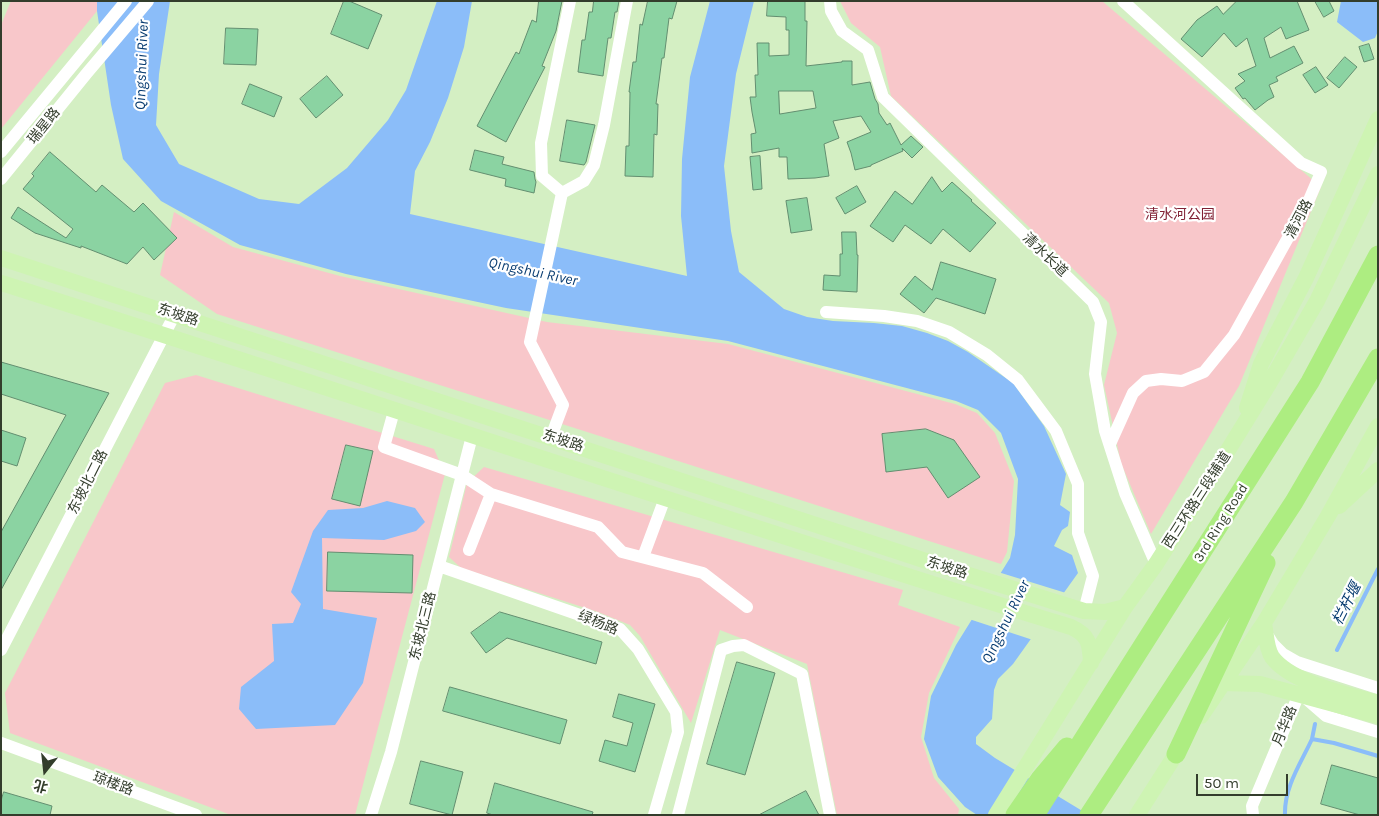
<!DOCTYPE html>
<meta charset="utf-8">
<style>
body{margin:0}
#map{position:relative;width:1379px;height:816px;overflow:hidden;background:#d4efc3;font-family:Karla,"Noto Sans SC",sans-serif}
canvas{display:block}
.frame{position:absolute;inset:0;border:2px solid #333d2c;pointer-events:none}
.north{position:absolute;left:20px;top:746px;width:50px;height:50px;-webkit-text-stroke:4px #fff;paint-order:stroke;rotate:196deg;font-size:14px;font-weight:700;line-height:20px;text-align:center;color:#333d2c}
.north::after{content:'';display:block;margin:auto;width:18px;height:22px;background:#333d2c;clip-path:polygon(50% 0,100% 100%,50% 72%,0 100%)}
.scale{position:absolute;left:1196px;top:774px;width:92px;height:22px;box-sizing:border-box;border:2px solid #333d2c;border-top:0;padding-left:6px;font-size:15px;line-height:18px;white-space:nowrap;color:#333d2c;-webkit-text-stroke:4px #fff;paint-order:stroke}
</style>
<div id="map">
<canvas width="1379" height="816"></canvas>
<div class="frame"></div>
<div class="north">北</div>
<div class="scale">50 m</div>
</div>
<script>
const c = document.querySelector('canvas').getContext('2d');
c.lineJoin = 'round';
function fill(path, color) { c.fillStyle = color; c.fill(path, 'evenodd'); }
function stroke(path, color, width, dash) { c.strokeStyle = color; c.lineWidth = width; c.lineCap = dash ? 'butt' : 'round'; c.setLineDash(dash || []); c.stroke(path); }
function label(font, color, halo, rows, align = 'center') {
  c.font = font + ' Karla,"Noto Sans SC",sans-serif'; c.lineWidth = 4.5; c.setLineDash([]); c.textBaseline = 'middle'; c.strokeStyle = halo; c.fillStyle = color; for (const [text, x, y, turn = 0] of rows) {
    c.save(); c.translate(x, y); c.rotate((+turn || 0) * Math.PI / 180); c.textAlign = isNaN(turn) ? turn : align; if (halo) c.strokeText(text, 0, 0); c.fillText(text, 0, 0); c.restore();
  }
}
const green = new Path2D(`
 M11,1H97V11L1,129V25Z
 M840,1H1102L1321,187L1239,386L1151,534L1121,463L1104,385L1117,333L1109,303L891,96L880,47L851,23Z
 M174,212L233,247L340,276L547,322L728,344L955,404L977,413L995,433L1014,481L1007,552L1001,564L217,314L160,275Z
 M196,375L434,449L445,474L355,815H231L10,733L5,693L165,383Z
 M484,467L903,590L898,605L960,627L929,693L921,737L934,778L959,809L958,815H837L807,664L720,630L691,723L640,636L630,625L598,612L461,568L449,557L467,483Z`);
const water = new Path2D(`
 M97,1H170L159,74L156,125L179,164L259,199L299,204L347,168L388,120L406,90L437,1H472L464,47L448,98L430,142L415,171L410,214L687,276L681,216L682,159L690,77L710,1H754L736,74L724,166L731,231L739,272L784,309L807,317L833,321L874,323L902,326L927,333L948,341L968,352L1013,383L1044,426L1066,474L1060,505L1070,512L1068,526L1062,530L1054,546L1072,555L1078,573L1013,664L998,679L994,690L992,719L976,737V744L995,758L1089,815H977L965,807L938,777L924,739L931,696L956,645L1010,558L1015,535L1018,479L1001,433L978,410L956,401L728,341L506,308L346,274L240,245L161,201L123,159L111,105L97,11Z
 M1341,1H1378V31L1375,38L1363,42L1337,22Z
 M387,501L415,508L425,522L416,531L384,540L322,538L323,609L377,618L363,683L335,725L256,729L239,709L241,687L274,661L272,624L293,623L301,604L291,592L313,531L328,510L363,508Z`);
const pier = new Path2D(`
 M998,572L1066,593L1033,640L969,619Z`);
const stream = new Path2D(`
 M1337,650L1378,569
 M1312,739L1315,724
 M1285,815C1284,787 1301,763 1312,739L1334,743L1378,756`);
const building = new Path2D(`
 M344,1H349L382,15L368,49L331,34Z
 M539,1H562L556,31L542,66L545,67L506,142L477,126L516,52L519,54L532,20L536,22Z
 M594,1H619L617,12H615L611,38H608L603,76L578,72L582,40H585L589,12H592Z
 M648,1H677L672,19L669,18L664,58H662L656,104H658L657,135L654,134L653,177L625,176L626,146H629L630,92H629L633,62H636L640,24L642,25Z
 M768,1H805V21H807L806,66L842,62V61H852V85L870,82L875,99L878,104L879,113L887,125L890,123L901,145L911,136L923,147L912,158L902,148L903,151L871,165V166L855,170L851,153L847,142L871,132L861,116L833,121L839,138L824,144L829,176L815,178L788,179L787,157H779V148L752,153L751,134L756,133L752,112L750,97H756L755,75H758L757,43H769V56L789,55V30H786V17L767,16ZM779,91H813L816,108L780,114Z
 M1237,1H1297L1309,30L1286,39L1281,27L1264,38L1270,58L1294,46L1303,63L1276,77L1278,81L1269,85L1274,97L1268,100L1255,110L1245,98L1243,99L1235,88L1245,81L1238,74L1256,66L1247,38L1236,47L1224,33L1202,57L1181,39L1197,20L1217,6L1223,14Z
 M1315,1H1329L1334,11L1324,17Z
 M226,28L258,29L256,65L224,64Z
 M1369,44L1374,59L1364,62L1359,47Z
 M1345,57L1357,67L1339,88L1327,78Z
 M1316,67L1328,85L1315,93L1303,75Z
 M327,76L343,95L316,118L300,99Z
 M250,84L282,97L274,117L242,104Z
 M567,120L595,125L586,162L584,165L560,161Z
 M475,150L504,157L502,164L534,172L535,179L536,182L534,193L505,186L506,179L470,170Z
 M50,152L96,192L102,185L134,212L143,203L177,238L154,260L143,247L127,264L81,246V248L35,233L11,218L18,207L66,238L73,229L23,189L34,176L32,174Z
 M760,156L762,189L753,190L750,157Z
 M932,177L942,192L952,182L972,200L971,201L996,223L970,252L943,229L931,244L905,225L893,242L870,226L895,191L912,204Z
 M857,186L866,202L845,214L836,198Z
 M807,198L812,230L791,233L786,201Z
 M842,232H856L857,255H858L857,292L823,290L824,275L840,276V254H842Z
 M941,262L996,279L985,314L936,298L924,313L900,294L915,276L932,290Z
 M1,362L109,393L1,590V532L66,415L1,394Z
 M926,429L954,440L980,477L948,498L927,467L886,472L882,434Z
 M1,430L26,438L17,466L1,461Z
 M346,445L373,451L360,506L332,499Z
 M328,552L413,555L412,593L327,591Z
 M500,612L602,642L596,664L507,638L486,653L471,633Z
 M737,662L775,673L745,775L707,764Z
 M450,687L567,720L560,744L443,711Z
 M619,694L655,704L635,772L599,761L605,740L627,746L633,723L613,717Z
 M421,761L463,772L452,815L410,804Z
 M1332,765L1378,778V815H1360L1321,804Z
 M495,783L593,812L592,815H493L487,813Z
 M806,791L819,815H759Z
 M4,792L52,806L50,815H1V801Z`);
const minor = new Path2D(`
 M830,1L831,11L842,31L868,50L883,97L1093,302L1101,322L1095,374L1105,431L1125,493L1156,564
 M1,152L126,1
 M1,179L87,73L148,1
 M562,193L542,176L541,143L570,1
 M826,312L884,316L917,321L949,332L987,355L1018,380L1056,431L1078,484V533L1093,576L1084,611
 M394,411L384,447L462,475L491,494L598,527L622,552L703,573L747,607
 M551,437L563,405L530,342L562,193L584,181L594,165L604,125L627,1
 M1110,444L1133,393L1146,381L1161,379L1182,381L1204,372L1234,335L1309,200L1321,172L1301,163L1123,1
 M469,550L491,494
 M643,557L665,498
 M439,566L620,629L638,649L676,712L678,732L654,815
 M1268,636L1273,644L1283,654L1297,662L1378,688
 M1,650L175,314
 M1303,696L1326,716L1378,732
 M1,743L196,815
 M371,815L391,752L472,436
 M678,815L721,650L733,646L744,645L802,674L830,815
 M1253,815L1252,806L1299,694`);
const major = new Path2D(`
 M1,258L966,574L1084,611L1105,612L1125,607
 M1,283C358,396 713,517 1071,627C1089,635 1090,644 1091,663
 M1247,408L1261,364L1306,278L1378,119
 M1339,506L1378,470
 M1264,623C1266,633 1266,648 1272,657C1291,683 1347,694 1378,703
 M1222,683L1260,684L1378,716
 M1201,716L1264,623L1328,516L1378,426
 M996,815L1125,607L1156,564L1214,473L1270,382L1317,301L1378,174
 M1137,815L1183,743`);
const highway = new Path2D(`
 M1176,754L1266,563
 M1015,815L1040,779L1067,747
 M1035,815L1310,382L1378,255
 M1089,815L1294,502L1378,358`);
const streetNames = [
 ["瑞星路",44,126,-51],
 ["清河路",1299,219,-62],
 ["清水长道",1045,255,44],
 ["东坡路",178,315,18],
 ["东坡路",563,441,18],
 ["东坡北二路",88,482,-63],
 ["西三环路三段辅道",1197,500,-57],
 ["3rd Ring Road",1221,523,-58],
 ["东坡路",947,568,18],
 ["绿杨路",598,623,22],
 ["东坡北三路",423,626,-76],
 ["月华路",1285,726,-68],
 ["琼楼路",113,784,20]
];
const parkNames = [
 ["清水河公园",1180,215]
];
const waterNames = [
 ["Qingshui River",142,65,-88],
 ["Qingshui River",533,272,12],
 ["栏杆堰",1347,604,-63],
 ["Qingshui River",1006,622,-64]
];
fill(green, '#f8c7ca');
fill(water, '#8bbdf9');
fill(pier, '#d4efc3');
stroke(stream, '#8bbdf9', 4);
fill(building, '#8bd3a2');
stroke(building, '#638e70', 1);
stroke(minor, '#fff', 12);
stroke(major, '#cef4b3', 16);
stroke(highway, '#aded81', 19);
label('14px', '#333d2c', '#fff', streetNames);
label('14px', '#812134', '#fff', parkNames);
label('italic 15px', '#083c71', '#fff', waterNames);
</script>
